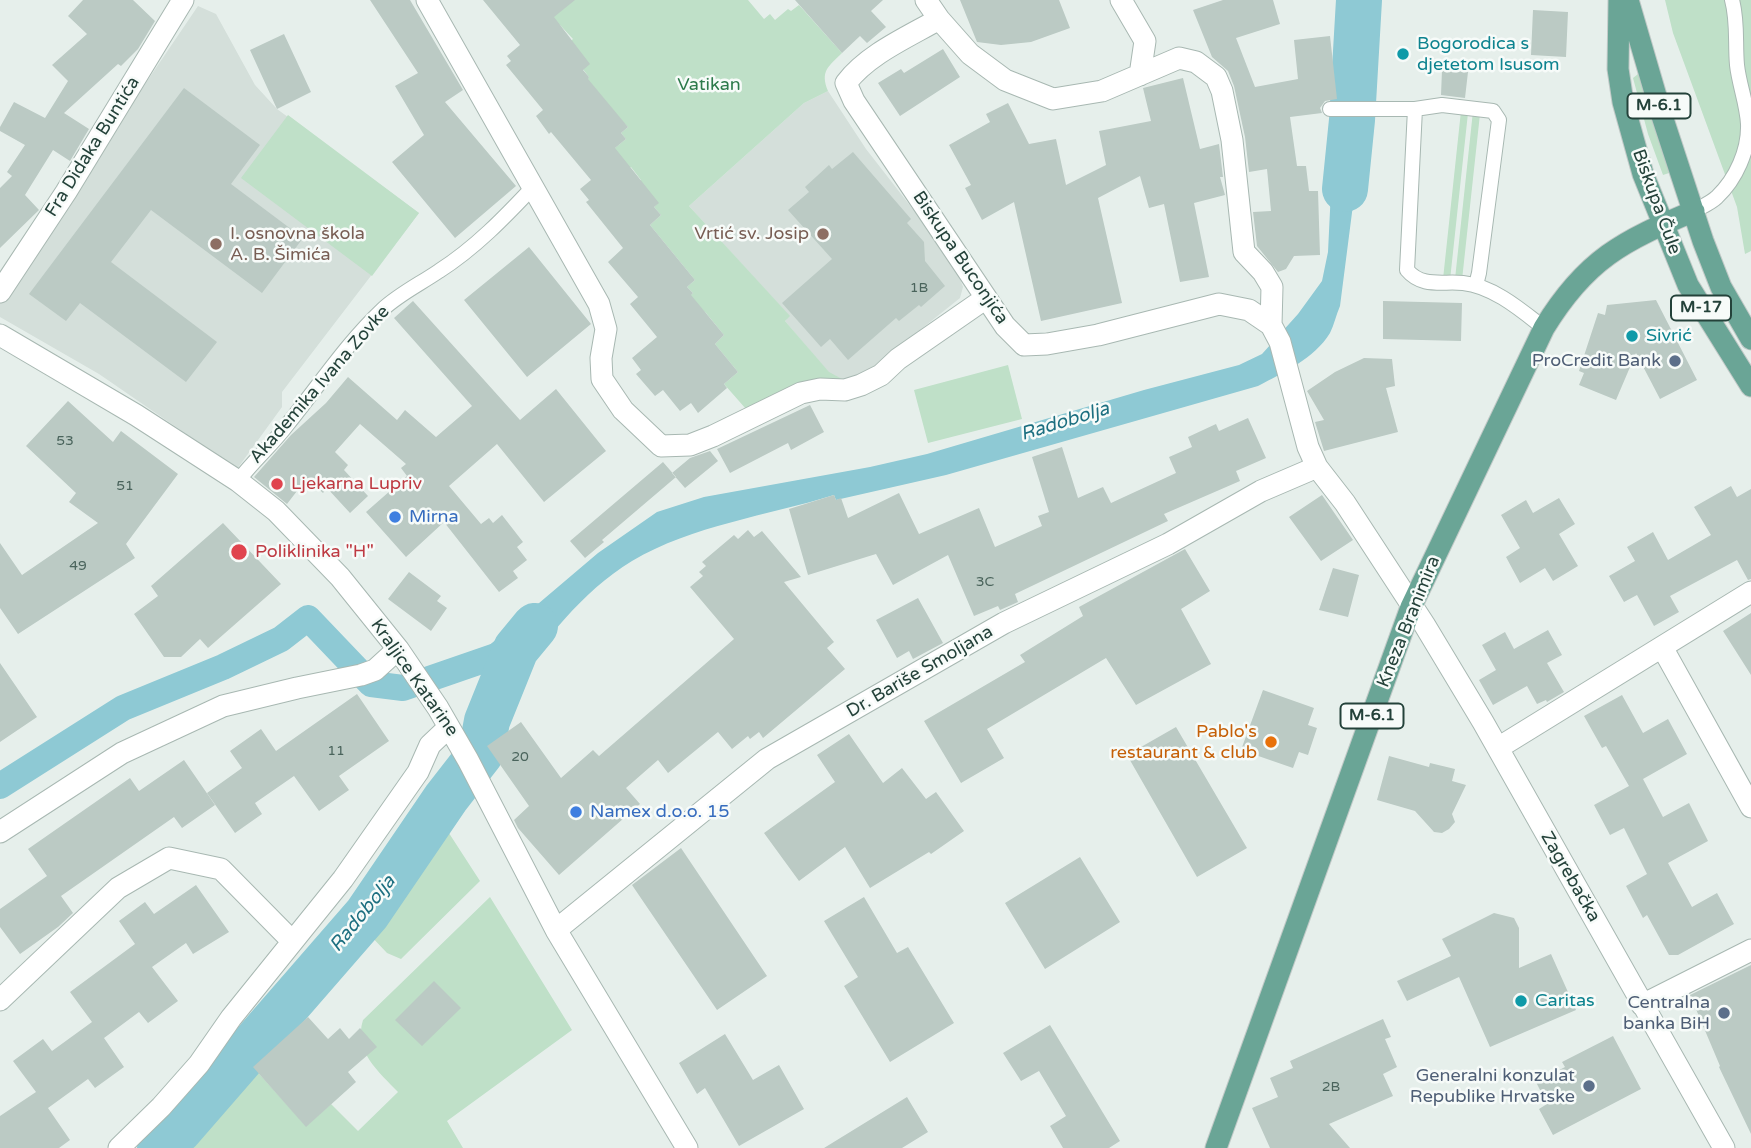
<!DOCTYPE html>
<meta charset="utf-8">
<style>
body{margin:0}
canvas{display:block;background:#e6efeb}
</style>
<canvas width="1751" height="1148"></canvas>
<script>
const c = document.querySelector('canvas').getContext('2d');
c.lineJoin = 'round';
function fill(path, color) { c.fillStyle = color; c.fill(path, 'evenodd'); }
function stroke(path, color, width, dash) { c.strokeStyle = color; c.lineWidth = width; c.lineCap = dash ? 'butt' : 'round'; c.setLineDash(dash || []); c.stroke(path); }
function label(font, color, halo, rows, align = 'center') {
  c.font = font + ' "Varela Round",sans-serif'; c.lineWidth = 5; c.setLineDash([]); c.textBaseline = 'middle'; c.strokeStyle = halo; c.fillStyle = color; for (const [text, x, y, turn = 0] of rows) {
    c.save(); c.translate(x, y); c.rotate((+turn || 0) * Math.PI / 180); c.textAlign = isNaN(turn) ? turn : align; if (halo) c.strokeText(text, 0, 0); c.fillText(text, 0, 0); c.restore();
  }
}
const built = new Path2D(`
 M198,6L216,14L255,85L277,109L419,213L282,392V407L237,469L99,374L0,317V298Z
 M828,91L866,149L954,262L963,287L960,298L865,374L844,380L829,373L785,321L789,316L689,206L804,103Z`);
const green = new Path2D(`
 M559,0H748L764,19L770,14L775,20L788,9L791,11L799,5L842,53C828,67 820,71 828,91L804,103L689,206L790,316L785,321L829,372L844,380L753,417L724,384L738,372L715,344L724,335L706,313L687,298L693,293L687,287L695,280L650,225L661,215L654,207L658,203L634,186L641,180L631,167L628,168L610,152L626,139L621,133L628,127L584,82L589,77L565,46L573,39L560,25L548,21Z
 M1665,0H1751V251L1745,254L1737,207L1673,33Z
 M1638,74L1642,79L1672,172L1663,175L1648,134L1633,78Z
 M1461,111L1468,113L1450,280L1443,279Z
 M1473,111L1480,114L1462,280L1455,279Z
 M288,115L419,213L372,276L241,178Z
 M1008,365L1022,419L928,443L914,390Z
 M445,827L480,881L401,959L387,953L368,933L383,916Z
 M490,897L572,1030L447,1121L463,1148H179L222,1109L253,1067L306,1126L331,1104L358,1131L398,1092C379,1072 353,1051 363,1020Z`);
const water = new Path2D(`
 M1363,127L1340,306C1336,315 1334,325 1330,333C1314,359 1284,372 1258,386L946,475L836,500L834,495C767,516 693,525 632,561C581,592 545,641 511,688L479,654L598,553L657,512L704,497L870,467L927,454L1144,390L1239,365L1262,354L1298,314L1322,281L1328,252L1334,128Z`);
const canal = new Path2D(`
 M0,786L123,708L223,667L281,639L308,618L371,684L403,688L516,649`);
const river = new Path2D(`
 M1345,189L1352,120L1359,0
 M160,1148L180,1129L367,914L446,798L481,753L487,721L516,649L535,626`);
const building = new Path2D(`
 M83,0H133L155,21L138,49L121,66L118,64L64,113L89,129L70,161L53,150L25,195L39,210L0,248V188L12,176L7,172L25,145L0,131V127L14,102L45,118L68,81L52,65L87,34L68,16Z
 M370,0H410L463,90L445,102L516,186L455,238L392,162L424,135L395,86L418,73Z
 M483,0H575L554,17L590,64L583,70L589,77L588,79L628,127L621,133L626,139L615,148L659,203L654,207L661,215L650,225L695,280L687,287L693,293L691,295L724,335L715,344L738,372L724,384L727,388L698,413L691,403L680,411L663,390L655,396L636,374L641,370L632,358L657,337L630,304L638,297L608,262L623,248L586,202L589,200L580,189L591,180L551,132L549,134L536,116L543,110L506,65L511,61L507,56L520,45Z
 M795,0H883L871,11L886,27L867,43L860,36L842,53Z
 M960,0H1059L1070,28L1031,42L1001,45L977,42Z
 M1223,0H1273L1280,24L1236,38L1255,87L1298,79L1294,40L1330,36L1337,99L1325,101L1320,108L1322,113L1290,117L1297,166H1306L1309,191H1318L1320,255L1294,256L1286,269L1278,272L1257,246L1253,212L1271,211L1267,169L1249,172L1245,137L1234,86L1228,71L1212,57L1193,10Z
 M1533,10L1568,12L1566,57L1531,55Z
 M284,34L311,92L277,109L250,50Z
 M943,49L960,77L900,116L878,83L901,69L904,73Z
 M1442,70L1468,72L1465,98L1441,95Z
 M1183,78L1200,149L1219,144L1223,177H1220L1225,195L1194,203L1209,277L1180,282L1164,204L1149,208L1140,176L1098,198L1122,303L1041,321L1014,202L982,220L965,188L971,185L949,145L990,122L986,114L1008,103L1029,144L1056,139L1066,185L1106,165L1099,131L1151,121L1143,88Z
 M184,88L260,145L231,184L303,238L262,293L151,210L111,262L217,342L186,382L80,303L66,321L29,294Z
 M853,152L911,219L907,223L924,242L925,261L945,286L921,307L919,305L899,321L896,318L848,360L830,339L821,347L782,303L832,259L788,210L809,192L805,187L829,165L832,169Z
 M529,247L591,324L527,377L464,300Z
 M1656,300L1697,380L1660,399L1636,353L1616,400L1579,385L1584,373L1579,371L1598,313L1605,315L1607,305Z
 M413,301L520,420L556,389L606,451L544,502L497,444L449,486L481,524L489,518L493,523L502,515L523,542L517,547L527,560L513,571L518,578L499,592L444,522L406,557L366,512L407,476L401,468L406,464L360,424L335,452L348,465L344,470L368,496L350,513L327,488L323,493L307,478L287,504L254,477L291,435L326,403L348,377L397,420L405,410L436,437L472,406L394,318Z
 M1383,301L1462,303L1461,341L1383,339Z
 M1364,358L1392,359L1395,386L1386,388L1398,432L1324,451L1315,422L1324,420L1307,391L1335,372Z
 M68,401L113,442L121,431L178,474L126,544L135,558L18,634L0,608V543L22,575L98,523L69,502L76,493L26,446Z
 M810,405L824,432L791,450L788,443L730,473L717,449Z
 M1248,418L1266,458L1236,471L1240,481L1164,514L1168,521L1015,594L1018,602L1000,610L998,606L974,616L948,555L893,585L876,554L808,575L789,509L834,495L836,500L841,498L848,518L899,493L919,534L979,508L995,547L1042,526L1038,516L1049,512L1032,457L1062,447L1078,498L1103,487L1111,503L1176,473L1169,457L1192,447L1188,437L1216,424L1219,431Z
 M710,451L718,461L685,488L672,473L690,458Z
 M663,462L676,477L602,540L604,542L585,558L570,541Z
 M1731,486L1737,497L1751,489V579L1748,580L1737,560L1670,596L1679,612L1654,626L1637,595L1624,602L1609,576L1635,561L1627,547L1653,532L1668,560L1711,535L1694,507Z
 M1322,495L1353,540L1321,561L1289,517Z
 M1559,498L1575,524L1559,534L1578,566L1553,581L1545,568L1520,583L1506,557L1520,548L1501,515L1526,500L1533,513Z
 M223,523L281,584L208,648L200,639L181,657H164L134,614L158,596L151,586Z
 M748,530L754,537L762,531L801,577L784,582L834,642L827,648L845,669L763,738L759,732L750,739L748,736L732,749L718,732L668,773L658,760L626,788L640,804L559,875L518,828L514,820L529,806L487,746L521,722L561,778L593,750L599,756L734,639L690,587L703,576L699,572L706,566L702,562L734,535L738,539Z
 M1185,549L1210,591L1181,609L1211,664L1136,705L1106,658L987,729L1004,758L961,783L924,721L1025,662L1020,655L1083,616L1079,607Z
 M1333,568L1359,575L1348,617L1319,610Z
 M409,572L441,596L437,601L447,608L431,631L388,599Z
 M918,598L943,643L913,659L909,651L897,658L876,620Z
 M1751,613V675L1723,631Z
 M1548,630L1562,655L1547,663L1564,692L1547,702L1546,700L1537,704L1527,686L1493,705L1479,680L1496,670L1482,645L1505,632L1514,649Z
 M0,663L37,717L0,742Z
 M1263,690L1314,708L1308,725L1317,728L1308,755L1299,752L1293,768L1241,750Z
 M357,694L389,741L339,776L349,790L319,811L294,776L255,803L262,814L235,833L207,793L242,768L230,751L261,729L276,751Z
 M1622,695L1643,733L1668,719L1687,754L1643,779L1663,817L1689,803L1708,841L1668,863L1692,907L1717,893L1734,924L1678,955H1669L1647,915L1643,918L1626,886L1647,874L1624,828L1610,835L1594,805L1629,786L1606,746L1602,748L1584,716Z
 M1176,727L1247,848L1197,877L1127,755Z
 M849,734L883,783L902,768L926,799L936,792L964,831L931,854L929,852L870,888L845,847L799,881L764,833L835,782L817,755Z
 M1389,756L1429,767L1430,763L1455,769L1452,781L1466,785L1452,814L1455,822L1449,829L1442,833L1434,832L1415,811L1377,800Z
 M184,760L215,805L182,828L174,817L61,896L73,913L58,927L20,954L0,927V909L47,876L28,849L130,778L139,791Z
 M681,848L767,976L717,1010L632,885Z
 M1080,857L1120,922L1045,969L1005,903Z
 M196,885L229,932L193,954L186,943L152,967L178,1001L148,1023L139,1012L104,1038L124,1067L95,1088L88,1079L48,1108L70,1140L59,1148H0V1116L36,1092L13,1061L43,1039L52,1051L92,1022L70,992L135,944L119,921L145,902L154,914Z
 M864,897L897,953L908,947L954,1023L890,1062L844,986L858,977L824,921Z
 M1494,913L1514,918L1519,928V968L1551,954L1576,1010L1490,1047L1459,977L1407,1001L1397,981L1451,956L1442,939Z
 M1751,965V1134L1719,1067L1720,1066L1690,995Z
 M434,981L461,1008L422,1046L395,1020Z
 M308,1017L328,1039L340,1028L349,1039L360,1028L377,1047L348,1072L356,1082L306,1127L253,1067Z
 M1383,1019L1391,1037L1385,1039L1397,1067L1383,1074L1393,1096L1329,1124L1350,1148H1270L1252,1108L1278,1097L1270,1078L1293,1068L1290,1061Z
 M1050,1025L1120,1141L1109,1148H1063L1050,1126L1066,1116L1039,1071L1021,1081L1003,1053Z
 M725,1034L753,1080L779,1065L804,1109L739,1146L705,1088L697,1094L679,1063Z
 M1613,1036L1641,1089L1553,1135L1539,1109L1547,1104L1536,1082L1565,1067L1562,1062Z
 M907,1097L928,1132L902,1148H824Z`);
const service = new Path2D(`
 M1330,109H1415
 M1694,211C1701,207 1711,203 1717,197C1736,179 1749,150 1748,124C1747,104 1739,84 1737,65C1735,43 1738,22 1732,0
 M1476,285L1479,273L1499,120L1493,111L1442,105L1415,109L1407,270C1422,288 1442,281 1463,283C1493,286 1521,310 1544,328
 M238,481C253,461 272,445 287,425C318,387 346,344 382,310C399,294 420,284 439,271C475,248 505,217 534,186`);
const minor = new Path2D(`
 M427,0L599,304L606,329L601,358L602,379L623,410L661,446L690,445L713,436L801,393L820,389L845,390L861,385L881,375L898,359L986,298
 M926,0L939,19L970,54L1005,80L1053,99L1102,91L1179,58L1196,62L1216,77L1222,91L1232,140L1244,252L1263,272L1272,287L1271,325
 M1121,0L1145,41L1140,75
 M939,19C908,37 868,54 846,83L854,101L1005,326L1024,345L1047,344L1098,335L1219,304L1249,310L1271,325L1280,342L1308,447L1317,467L1345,503L1424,624L1483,722L1724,1148
 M0,292L66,192L183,0
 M0,335L136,415L238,481L276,511L340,577L398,649L438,708L468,760L556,930L687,1148
 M1662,647L1751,807
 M1498,748L1751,592
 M0,832L122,753L223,706L297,688L361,675L375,670L398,649
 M556,930L767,759L1004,623L1168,544L1261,491L1317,467
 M0,1000L118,888L169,858L221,869L292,941
 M1642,1005L1751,950
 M119,1148L161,1107L199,1064L231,1018L343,879L418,772L430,745L449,727`);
const primary = new Path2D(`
 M1619,0L1618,69L1623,102L1643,174L1688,285L1751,386
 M1628,0L1661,113L1703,241L1721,287L1751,339
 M1216,1148L1411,607L1544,328C1586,259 1623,241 1694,211`);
const markers = [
 [1403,54,7,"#0f9aa8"],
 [823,234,7,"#8d6e63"],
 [216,244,7,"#8d6e63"],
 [1632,336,7,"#0f9aa8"],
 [1675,361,7,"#5c6f8a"],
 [277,484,7,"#e0444e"],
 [395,517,7,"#3f7fe0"],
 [239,552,9,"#e0444e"],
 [1271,742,7,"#e8710a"],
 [576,812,7,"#3f7fe0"],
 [1521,1001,7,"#0f9aa8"],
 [1724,1013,7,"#5c6f8a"],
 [1589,1086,7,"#5c6f8a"]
];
const numberNames = [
 ["1B",919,288],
 ["53",65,441],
 ["51",125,486],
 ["49",78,566],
 ["3C",985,582],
 ["11",336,751],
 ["20",520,757],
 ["2B",1331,1087]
];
const shields = [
 [1659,106,63],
 [1701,308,60],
 [1372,716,63]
];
const shieldNames = [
 ["M-6.1",1659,106],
 ["M-17",1701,308],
 ["M-6.1",1372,716]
];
const cultureNames = [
 ["Bogorodica s",1417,44],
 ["djetetom Isusom",1417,65],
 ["Sivrić",1646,336],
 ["Caritas",1535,1001]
];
const parkNames = [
 ["Vatikan",709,85]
];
const streetNames = [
 ["Fra Didaka Buntića",93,147,-58],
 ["Biskupa Čule",1656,202,70],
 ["Biskupa Buconjića",960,258,56],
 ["Akademika Ivana Zovke",320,385,-49],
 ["Kneza Branimira",1409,622,-68],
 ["Dr. Bariše Smoljana",920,672,-30],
 ["Kraljice Katarine",414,678,55],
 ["Zagrebačka",1570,877,60]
];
const educationNames = [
 ["I. osnovna škola",230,234],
 ["A. B. Šimića",230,255],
 ["Vrtić sv. Josip",809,234,"right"]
];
const serviceNames = [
 ["ProCredit Bank",1661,361],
 ["Centralna",1710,1003],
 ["banka BiH",1710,1024],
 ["Generalni konzulat",1575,1076],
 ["Republike Hrvatske",1575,1097]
];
const healthNames = [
 ["Ljekarna Lupriv",291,484],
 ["Poliklinika \"H\"",255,552]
];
const shopNames = [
 ["Mirna",409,517],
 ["Namex d.o.o. 15",590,812]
];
const foodNames = [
 ["Pablo's",1257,732],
 ["restaurant & club",1257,753]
];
const waterNames = [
 ["Radobolja",1065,422,-17],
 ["Radobolja",363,914,-51]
];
fill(built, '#d4dfda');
fill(green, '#bfe0c8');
fill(water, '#8ec9d4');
stroke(canal, '#8ec9d4', 26);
stroke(river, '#8ec9d4', 46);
fill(building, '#bbcac4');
stroke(service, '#a8b8b2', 16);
stroke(minor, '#a8b8b2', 23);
stroke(primary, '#c2cac8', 23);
stroke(service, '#fff', 14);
stroke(minor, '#fff', 21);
stroke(primary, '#6aa596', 21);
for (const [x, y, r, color] of markers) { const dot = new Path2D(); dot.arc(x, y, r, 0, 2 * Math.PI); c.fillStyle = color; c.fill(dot); stroke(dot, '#f7fbf9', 2.5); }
label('14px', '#4a645c', null, numberNames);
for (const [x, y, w] of shields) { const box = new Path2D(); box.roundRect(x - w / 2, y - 12.5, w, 25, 5); c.fillStyle = '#f7fbf9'; c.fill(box); stroke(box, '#24423a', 2); }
label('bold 16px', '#24423a', null, shieldNames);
label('18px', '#0d838f', '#f7fbf9', cultureNames, 'left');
label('18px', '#2d7a4b', '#f7fbf9', parkNames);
label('18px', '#24423a', '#f7fbf9', streetNames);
label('18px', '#785e54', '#f7fbf9', educationNames, 'left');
label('18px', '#4e5e75', '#f7fbf9', serviceNames, 'right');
label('18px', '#be3a42', '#f7fbf9', healthNames, 'left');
label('18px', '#366cbe', '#f7fbf9', shopNames, 'left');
label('18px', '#c56008', '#f7fbf9', foodNames, 'right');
label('italic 19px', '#1c6f80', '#f7fbf9', waterNames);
</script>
